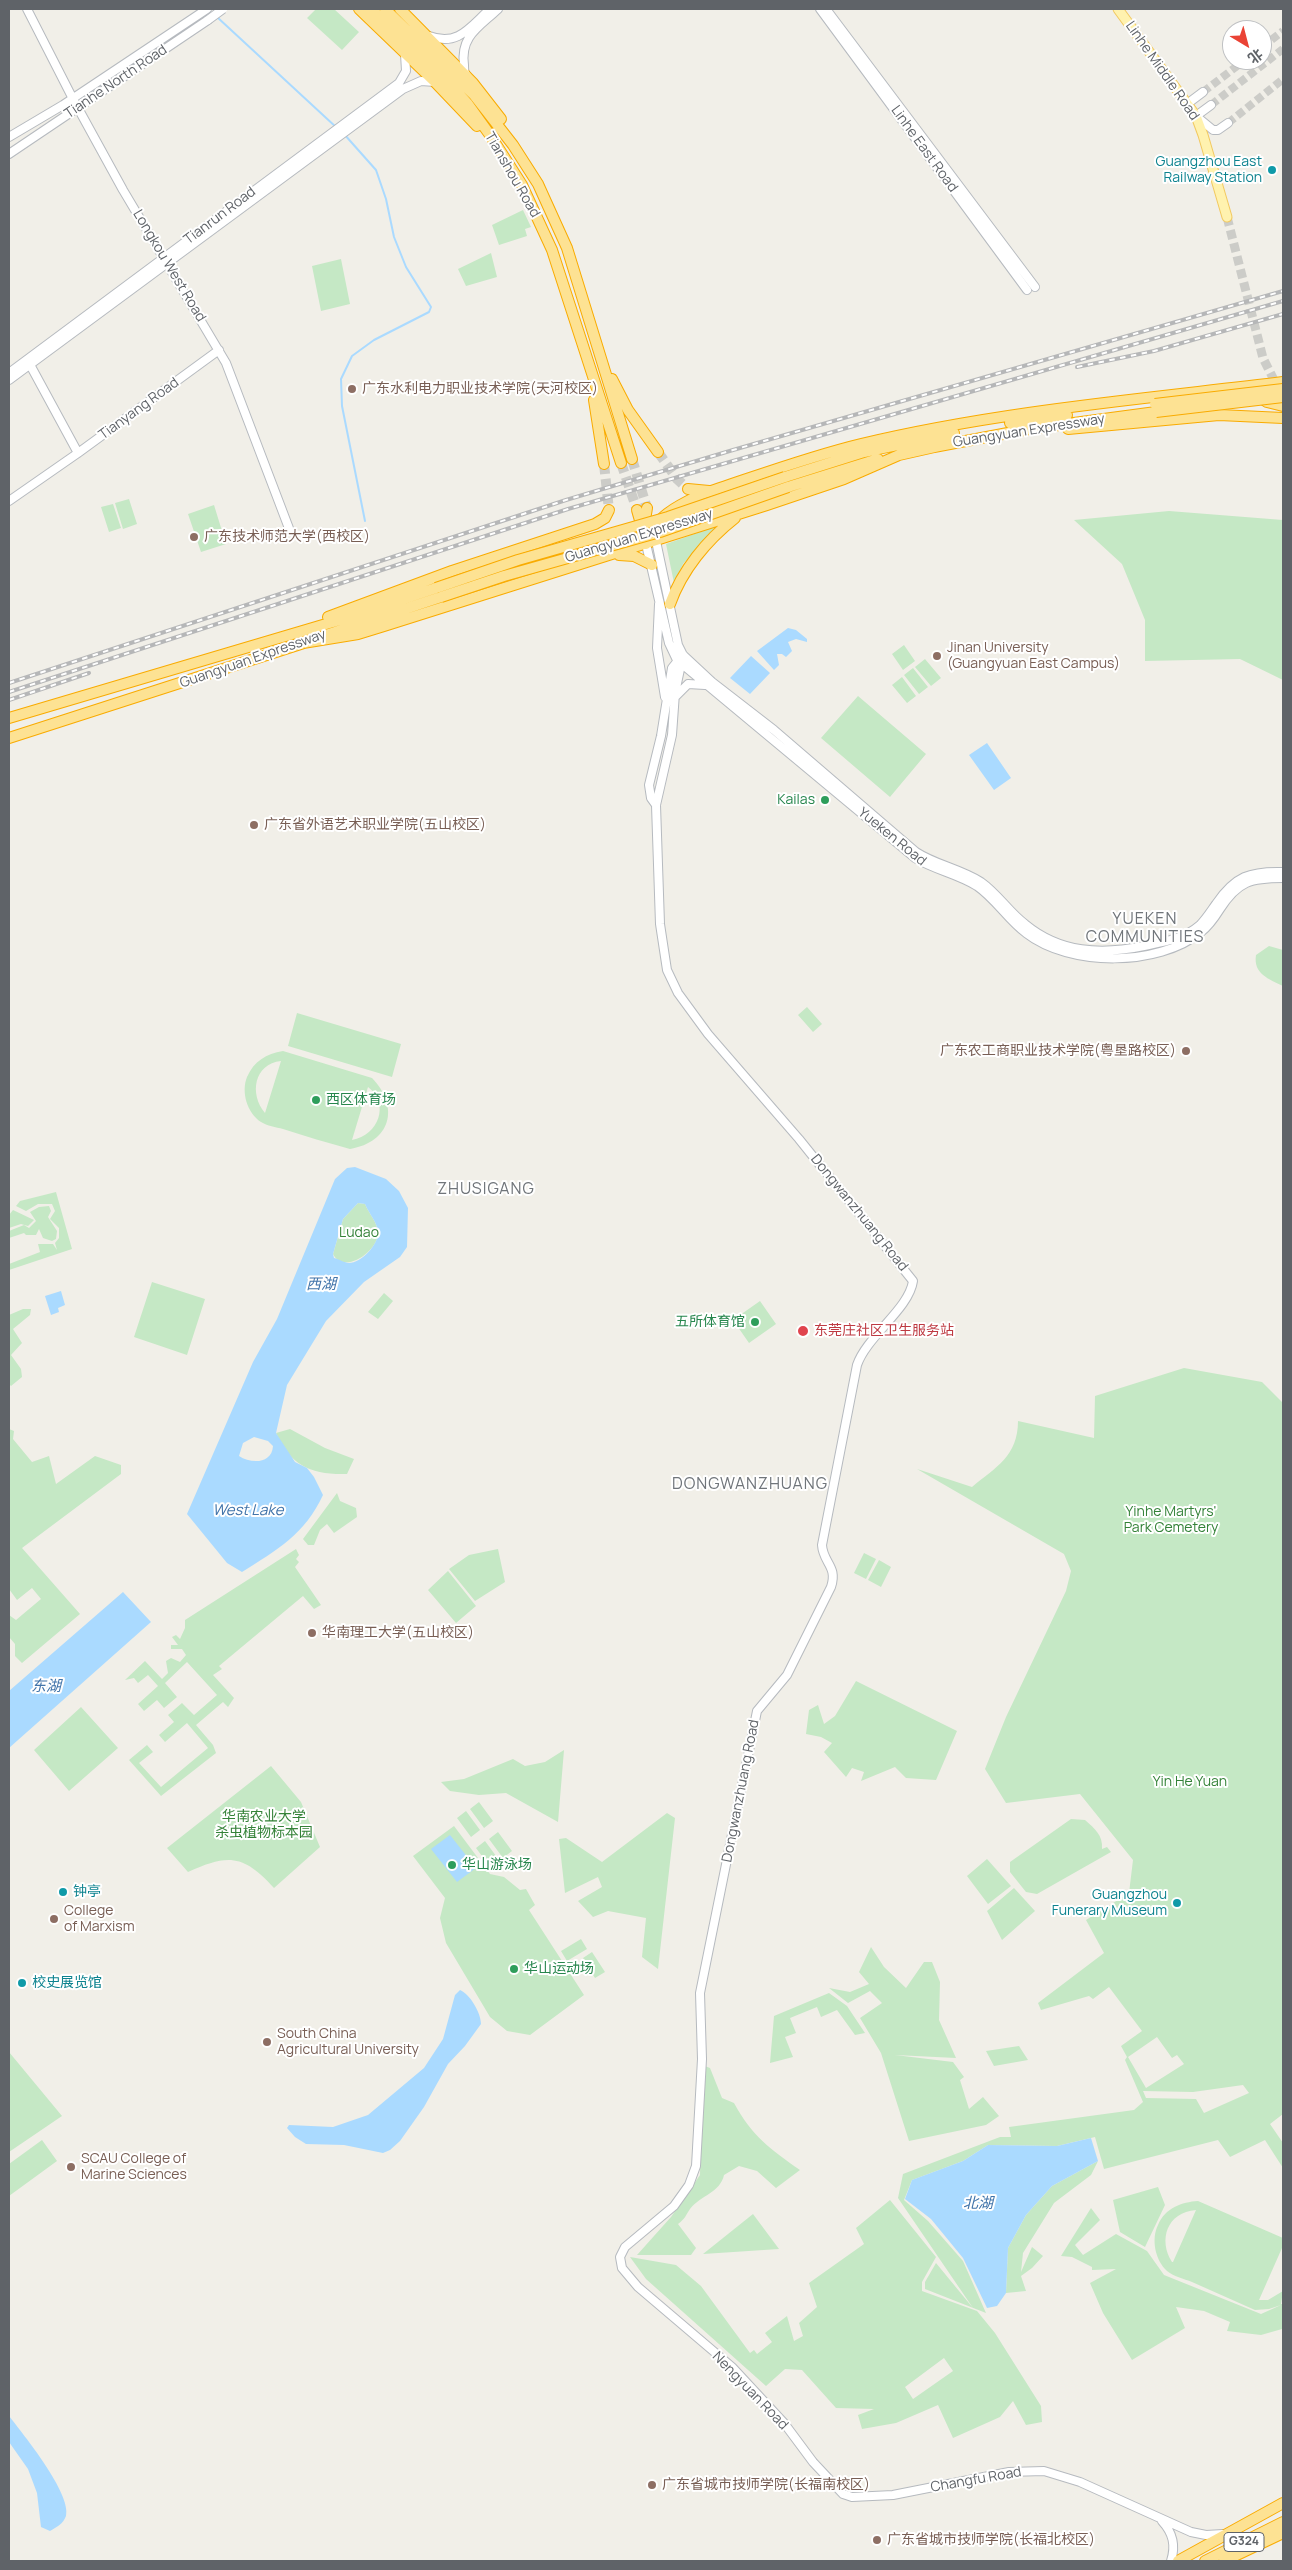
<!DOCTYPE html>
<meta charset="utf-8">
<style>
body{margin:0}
#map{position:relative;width:1292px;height:2570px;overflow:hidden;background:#f1efe8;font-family:Manrope,"Noto Sans SC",sans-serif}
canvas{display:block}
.frame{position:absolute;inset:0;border:10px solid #5f6368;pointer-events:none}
.north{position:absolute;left:1222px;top:20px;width:50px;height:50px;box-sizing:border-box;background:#fff;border:1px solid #bfc1c3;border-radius:50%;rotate:143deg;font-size:14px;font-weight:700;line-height:20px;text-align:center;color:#5f6368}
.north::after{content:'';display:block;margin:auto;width:18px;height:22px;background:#ea4335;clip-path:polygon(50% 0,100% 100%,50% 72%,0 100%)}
</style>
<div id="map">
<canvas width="1292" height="2570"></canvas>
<div class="frame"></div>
<div class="north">北</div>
</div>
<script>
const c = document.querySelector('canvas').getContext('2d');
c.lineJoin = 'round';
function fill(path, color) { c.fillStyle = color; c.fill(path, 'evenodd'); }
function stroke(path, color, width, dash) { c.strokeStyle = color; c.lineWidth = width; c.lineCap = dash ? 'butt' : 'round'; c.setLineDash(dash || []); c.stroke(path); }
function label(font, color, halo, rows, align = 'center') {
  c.font = font + ' Manrope,"Noto Sans SC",sans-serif'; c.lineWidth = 4; c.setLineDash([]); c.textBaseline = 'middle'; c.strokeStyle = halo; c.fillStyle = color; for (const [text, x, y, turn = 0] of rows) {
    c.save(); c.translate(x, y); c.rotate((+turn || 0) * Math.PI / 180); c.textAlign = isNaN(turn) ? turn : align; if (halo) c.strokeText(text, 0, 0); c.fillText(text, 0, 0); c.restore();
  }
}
const green = new Path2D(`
 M316,9H334L359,32L342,50L307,18Z
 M523,210L531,227L525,229L527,236L499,245L492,225Z
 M491,253L497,277L466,286L458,269Z
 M341,259L350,304L321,311L312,266Z
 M129,499L137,524L123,529L115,503Z
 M113,504L121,528L109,532L101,507Z
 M214,505L226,544L201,552L188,514Z
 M1169,511L1283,520V680L1240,659L1145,661V620L1122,564L1074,520Z
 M717,526L683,564L674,583L666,544Z
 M904,645L915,661L903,670L892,654Z
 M925,659L941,678L931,686L915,667Z
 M913,668L928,687L919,694L904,675Z
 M902,677L916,696L907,703L892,685Z
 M858,696L926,754L890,797L821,738Z
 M1269,946L1283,950V986C1269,979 1253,974 1256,955Z
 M807,1007L822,1024L813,1032L798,1015Z
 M297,1013L401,1044L392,1077L288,1046Z
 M283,1051L372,1078C400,1107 391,1142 350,1149C328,1143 305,1136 283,1129C276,1127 267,1126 261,1122C247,1113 241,1092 247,1077C254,1061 266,1054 283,1051ZM281,1061L265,1113C249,1094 254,1064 281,1061ZM368,1087C390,1104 379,1135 352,1140Z
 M56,1192L72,1249L9,1270V1264L40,1252L38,1244H53L57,1250L55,1243L59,1238V1228L50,1219L55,1211L52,1204H38L26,1211L16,1206L20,1201Z
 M358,1203L365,1204C369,1214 378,1223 378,1233C378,1252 343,1275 333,1254L343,1219Z
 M49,1206L51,1211L48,1217L57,1231L56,1239L52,1241L43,1238L39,1229L36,1235H26L24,1233L9,1238V1231L24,1225L29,1228L36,1221L30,1212L39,1207Z
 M13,1210L34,1220L28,1226L21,1224L9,1228V1215Z
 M152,1282L205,1299L187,1355L134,1337Z
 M384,1293L393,1301L378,1319L368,1312Z
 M760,1301L776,1324L749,1343L733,1320Z
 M23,1309H31L30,1315L13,1329L22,1343L11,1355L21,1369L22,1377L11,1386L9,1384V1315Z
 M1184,1368L1262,1382L1283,1403V2114L1270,2124L1283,2143V2168L1265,2140L1230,2157L1218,2140L1104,2169L1095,2137L1057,2146L988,2145L963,2161L912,2180L904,2200L928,2221L963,2261L986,2313L925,2289V2282L936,2263L973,2308L898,2198L903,2174L1000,2137H1011L1009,2127L1134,2110L1143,2102L1125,2060L1127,2057L1121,2046L1142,2031L1109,1987L1093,1999L1089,1996L1041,2010L1038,2003L1104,1953L1086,1920L1129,1893L1133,1860L1080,1794L1006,1803L985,1769L1006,1717L1066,1591L1071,1571L1064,1554L917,1469L972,1487C996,1467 1018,1456 1018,1421L1094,1438L1095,1396ZM1157,2037L1172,2058L1177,2055L1184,2064L1146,2088L1128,2057ZM1243,2085L1249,2093L1204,2113L1196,2099L1146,2098L1143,2091L1193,2092Z
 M9,1429L14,1431L13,1439L32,1462L49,1456L56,1484L95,1456L121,1465V1474L22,1548L80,1614L22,1663L15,1656V1644L9,1637V1615L16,1620L41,1599L32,1588L17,1600L9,1589Z
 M290,1429L325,1448L354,1459L347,1474C311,1475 291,1466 276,1433Z
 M337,1493L340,1501L356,1508L357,1517L334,1533L327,1524L320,1530L314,1545H308L303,1539Z
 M296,1549L299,1555L296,1559L299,1562L295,1567L321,1605L314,1609L303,1596L219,1666L222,1669L213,1675L234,1698L228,1707L223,1702L196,1725L213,1745L216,1753L161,1796L129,1760L147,1745L153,1752L139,1763L161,1787L208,1748L187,1723L165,1742L159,1735L174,1722L168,1715L182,1703L194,1715L217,1695L187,1662L165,1683L177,1697L164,1708L157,1700L144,1711L138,1704L158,1686L148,1675L138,1683L134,1678L125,1680L145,1661L162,1679L168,1673L166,1661L171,1658L180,1662L186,1655L182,1649H171V1645H178L172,1637L176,1635L180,1639L185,1628V1620Z
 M498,1549L505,1582L475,1601L449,1569L469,1555Z
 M864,1553L876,1559L866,1579L854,1573Z
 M879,1560L891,1567L881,1587L868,1580Z
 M448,1571L476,1606L456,1623L428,1590Z
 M856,1681L957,1731L936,1780L906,1778L895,1767L861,1781L864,1772L852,1768L846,1777L824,1752L832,1743L821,1737L806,1734L809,1710L818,1705L824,1724L835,1716Z
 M81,1707L118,1748L69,1791L34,1750Z
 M564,1750L558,1822L506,1793L479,1795L450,1791L441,1782L464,1779L513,1759L525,1766L545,1762Z
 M271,1766L301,1802L320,1847L274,1888C243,1854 228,1854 188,1872L167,1848Z
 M479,1802L493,1821L484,1828L470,1809Z
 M466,1811L480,1830L471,1837L457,1818Z
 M667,1813L675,1818L658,1969L642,1957L646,1918L608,1911L593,1917L578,1901L602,1887L598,1877L565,1893L559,1839L566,1838L602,1862Z
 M1071,1819L1085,1820C1095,1829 1103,1835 1102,1849L1107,1847L1111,1852L1037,1894L1026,1892L1010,1872V1862Z
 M454,1826L490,1874L504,1877L520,1890L526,1889L535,1905L529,1910L584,1995L530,2035L507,2031L490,2017L446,1943L440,1918L445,1898L413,1856Z
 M498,1832L512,1851L503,1858L489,1839Z
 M485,1841L499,1860L490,1867L476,1848Z
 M987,1859L1011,1886L988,1904L967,1876Z
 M1014,1888L1035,1911L1002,1940L987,1911Z
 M581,1939L587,1949L567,1961L561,1951Z
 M871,1947L884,1967L906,1988L924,1962H932L940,1982L939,2020L956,2058L895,2055L953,2062L964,2077L960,2080L969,2109L983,2097L999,2116L986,2125L909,2141L881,2053L860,2018L882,2003L870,1991L848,2003L829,1988L850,1992L869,1984L859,1972Z
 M592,1952L605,1972L595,1978L583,1958Z
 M829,1993L847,2006L865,2033L855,2035L837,2010L821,2017L817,2007L790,2018L796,2033L785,2037L793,2057L770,2063L774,2016Z
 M1019,2046L1028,2060L994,2066L986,2051Z
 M9,2052L62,2116L9,2152Z
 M702,2065L710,2068L722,2098L734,2103C752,2136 770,2149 800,2170L776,2188L757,2171L739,2166L724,2175C720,2193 701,2195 690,2209C685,2216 686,2218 678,2224L696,2248L691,2255H637L671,2217L700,2175Z
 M42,2140L57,2161L9,2196V2164Z
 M1098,2161L1091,2175L1054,2203L1023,2253L1021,2272L1032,2247L1043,2256L1032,2268L1021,2276L1026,2291L1006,2293L1008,2248L1026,2215L1052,2186Z
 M1158,2187L1165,2205L1145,2247L1120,2232L1113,2200Z
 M890,2200L936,2257L922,2282V2291L977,2311L995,2333L1041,2406L1042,2422L1026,2425L1013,2401L1000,2417L953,2438L938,2405L896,2423L862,2429L858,2415L874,2409L836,2408L802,2370L785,2369L766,2386L646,2279L630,2257L676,2265L701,2286L750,2353L754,2350L757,2354L772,2342L765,2333L787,2316L794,2341L803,2336L799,2323L817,2307L809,2283L864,2244L856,2228ZM944,2358L953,2371L913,2399L905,2387Z
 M1198,2201L1283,2238V2249L1282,2248L1259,2300H1268L1283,2291L1281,2304H1283L1282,2329L1261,2335L1227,2331L1230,2322L1204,2311L1176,2307L1185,2328L1132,2360L1103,2313L1090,2283L1116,2269L1092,2270V2267L1072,2257L1061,2256L1091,2208L1100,2220L1075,2245L1083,2255L1116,2234L1147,2251L1164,2275L1261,2314L1281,2305L1269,2309L1255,2310C1234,2301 1213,2291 1192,2282C1184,2279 1173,2276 1167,2271C1155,2260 1151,2239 1158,2225C1165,2208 1182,2202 1198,2201ZM1196,2210L1173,2262H1172C1158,2240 1167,2212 1196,2210Z
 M753,2214L779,2249L703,2254Z`);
const water = new Path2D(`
 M788,628L796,630L807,639V642L796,639L788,642L792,651L786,657L782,654H777L779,665L774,670L757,651Z
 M751,656L770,673L750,694L730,678Z
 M987,743L1011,778L994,790L969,755Z
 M355,1167L386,1179L399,1191L408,1208L407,1247L400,1257L364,1282L326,1321L287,1385L276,1433L295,1462L307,1468L314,1477L323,1495C305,1534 277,1550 242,1572L227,1563L187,1514L253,1362L277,1319L335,1179L347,1168ZM358,1203L365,1204C369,1214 378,1223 378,1233C378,1245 361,1263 349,1263C345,1263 339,1259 334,1258L333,1254L343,1219ZM254,1437L268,1441L273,1446C272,1464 251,1464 239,1456L243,1443Z
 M61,1291L65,1305L58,1308L59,1312L51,1315L45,1296Z
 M123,1592L151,1622L9,1748V1691Z
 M450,1835L476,1868L457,1882L431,1849Z
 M460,1990C470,1994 481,2013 481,2024L465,2046L448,2064L424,2107L400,2141L390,2150L383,2153L344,2145L306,2144L295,2137L287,2128L289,2125L333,2127L368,2115L424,2068L443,2039L455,1995Z
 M1091,2138L1098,2161L1052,2186L1026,2215L1008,2248L1006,2293L997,2306L987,2308L963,2258L931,2219L905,2199L912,2180L963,2161L988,2145L1057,2146Z
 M9,2416C23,2434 72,2494 66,2516C63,2524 57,2527 50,2531L41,2527L37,2493L28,2469L9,2442Z`);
const stream = new Path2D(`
 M217,17L337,128
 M344,134L376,170L386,199L394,237L406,267L431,307L429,312L374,340L352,356L341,379L342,406L365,521`);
const secondaryTunnel = new Path2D(`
 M1262,47L1283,31
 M1203,92L1245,60
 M1211,105L1283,49
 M1228,123L1283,79`);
const primaryTunnel = new Path2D(`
 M1227,217L1263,358L1277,386`);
const highwayTunnel = new Path2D(`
 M658,452L677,479L688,489
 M632,459L647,508
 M621,463L637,510
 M604,464L609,510`);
const secondary = new Path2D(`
 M27,9L73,99L123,190L226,363L290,531
 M820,9L1027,290
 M826,9L1035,287
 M429,36C458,47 470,27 490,9
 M467,76C464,72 464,70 464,65C460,36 479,27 498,9
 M1187,104L1203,92
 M1211,105L1196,116L1213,130H1218L1228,123
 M9,137L63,105L207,9
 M9,154L208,20
 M28,361L78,453
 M9,373L399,83L406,71L405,54
 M9,380L403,89L421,81L435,82
 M9,501L78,453L219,350
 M656,541L678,645L683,655L712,682L774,730L916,852C936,865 961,869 981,882C998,894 1009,912 1025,924C1060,953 1101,955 1144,946C1163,942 1184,939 1200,925C1206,919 1211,911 1216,904C1235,876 1250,871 1283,872
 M646,544L669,643L677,660L915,858C935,870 958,874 977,886C996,899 1008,920 1026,933C1070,967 1158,967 1201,932C1209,926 1215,917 1220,909C1238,881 1251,878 1283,878
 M659,604L657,648L665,697
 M683,655L675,693L672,735L656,805L660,924L667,970L678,993L708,1034L799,1139L913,1281C909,1309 867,1336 857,1365L822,1545C823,1563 838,1566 831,1587L787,1675L757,1711L700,1993L702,2059L696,2166L689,2185L674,2206L625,2247L620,2257L622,2268L638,2287L732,2367L784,2423L813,2462L843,2494L852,2497L893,2495L1009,2472L1044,2471L1080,2482L1191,2532L1206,2535L1223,2534
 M675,697L688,684L705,685
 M656,805L651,798L649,785L661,736L672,668L680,658
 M1162,2521C1173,2533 1176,2545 1171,2561`);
const primary = new Path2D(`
 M1118,9L1196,116L1203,135L1227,217`);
const highway = new Path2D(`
 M359,9L435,82L477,126
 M371,9L442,75L467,103L490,135L522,185L552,250L621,463
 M385,9L474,95L513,145L538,184L567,248L632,459
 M400,9L473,83L501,119
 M612,379L628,410L658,452
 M1261,398L1267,402L1283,406
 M594,400L604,464
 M1010,423L1067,415
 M1068,429L1219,415L1283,418
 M934,447L1029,429L1156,412
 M785,477L864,452L954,433
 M788,487L878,459
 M688,489L709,491
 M637,510L643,531
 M630,541L644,526L647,508
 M646,544C653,517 679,505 702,494C754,477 807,457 861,444C999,411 1143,399 1283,382
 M619,555L634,556L652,565
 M670,604C682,570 707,540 735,518
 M328,617L452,571L595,524L605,518L609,510
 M326,635L441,597
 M303,643L358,634L384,626L767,505L844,479L899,455L939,446
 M9,718L343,619L436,588
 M9,738L310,641
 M1178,2561L1283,2503
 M1205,2561L1283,2522
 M1224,2561L1283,2533`);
const rail = new Path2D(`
 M1077,367L1154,351L1283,314
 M9,683L566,500L733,450L1283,291
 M9,692L568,509L1283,301
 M9,700L89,673`);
const secondaryBridge = new Path2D(`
 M208,20L223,9`);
const highwayBridge = new Path2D(`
 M1155,404L1283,389
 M1156,412L1283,397
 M436,588L518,560L668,517L785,477
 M441,597L504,576L660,532L788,487`);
const markers = [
 [1272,170,5,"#0f9aa8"],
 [352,389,5,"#8d6e63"],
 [194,537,5,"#8d6e63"],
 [937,656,5,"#8d6e63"],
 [825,800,5,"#2e9e5b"],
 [254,825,5,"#8d6e63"],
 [1186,1051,5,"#8d6e63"],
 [316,1100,5,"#2e9e5b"],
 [755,1322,5,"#2e9e5b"],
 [803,1331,6,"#e0444e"],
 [312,1633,5,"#8d6e63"],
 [452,1865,5,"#2e9e5b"],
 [63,1892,5,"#0f9aa8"],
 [1177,1903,5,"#0f9aa8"],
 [54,1919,5,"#8d6e63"],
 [514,1969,5,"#2e9e5b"],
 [22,1983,5,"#0f9aa8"],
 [267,2042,5,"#8d6e63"],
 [71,2167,5,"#8d6e63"],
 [652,2485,5,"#8d6e63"],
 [877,2540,5,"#8d6e63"]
];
const shields = [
 [1244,2542,40]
];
const shieldNames = [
 ["G324",1244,2542]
];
const streetNames = [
 ["Linhe Middle Road",1162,71,55],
 ["Tianhe North Road",116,82,-34],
 ["Linhe East Road",924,149,54],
 ["Tianshou Road",512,175,60],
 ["Tianrun Road",220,216,-37],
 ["Longkou West Road",169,266,59],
 ["Tianyang Road",139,409,-36],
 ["Guangyuan Expressway",1029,431,-9],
 ["Guangyuan Expressway",639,536,-17],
 ["Guangyuan Expressway",253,659,-19],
 ["Yueken Road",892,837,39],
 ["Dongwanzhuang Road",859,1213,51],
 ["Dongwanzhuang Road",741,1791,-79],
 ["Nengyuan Road",750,2391,46],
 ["Changfu Road",976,2480,-10]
];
const cultureNames = [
 ["Guangzhou East",1262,162],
 ["Railway Station",1262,178],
 ["钟亭",73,1892,"left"],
 ["Guangzhou",1167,1895],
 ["Funerary Museum",1167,1911],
 ["校史展览馆",32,1983,"left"]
];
const educationNames = [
 ["广东水利电力职业技术学院(天河校区)",362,389],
 ["广东技术师范大学(西校区)",204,537],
 ["Jinan University",947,648],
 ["(Guangyuan East Campus)",947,664],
 ["广东省外语艺术职业学院(五山校区)",264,825],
 ["广东农工商职业技术学院(粤垦路校区)",1176,1051,"right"],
 ["华南理工大学(五山校区)",322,1633],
 ["College",64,1911],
 ["of Marxism",64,1927],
 ["South China",277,2034],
 ["Agricultural University",277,2050],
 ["SCAU College of",81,2159],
 ["Marine Sciences",81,2175],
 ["广东省城市技师学院(长福南校区)",662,2485],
 ["广东省城市技师学院(长福北校区)",887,2540]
];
const leisureNames = [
 ["Kailas",815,800,"right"],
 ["西区体育场",326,1100],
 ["五所体育馆",745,1322,"right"],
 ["华山游泳场",462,1865],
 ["华山运动场",524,1969]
];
const parkNames = [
 ["Ludao",359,1233],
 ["Yinhe Martyrs'",1171,1512],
 ["Park Cemetery",1171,1528],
 ["Yin He Yuan",1190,1782],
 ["华南农业大学",264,1817],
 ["杀虫植物标本园",264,1833]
];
const healthNames = [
 ["东莞庄社区卫生服务站",814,1331]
];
const waterNames = [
 ["西湖",321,1285],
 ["West Lake",248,1511],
 ["东湖",46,1687],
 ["北湖",978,2204]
];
const quarterNames = [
 ["YUEKEN",1145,920],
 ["COMMUNITIES",1145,938],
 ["ZHUSIGANG",486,1190],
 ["DONGWANZHUANG",750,1485]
];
fill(green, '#c5e8c5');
fill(water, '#aadaff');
stroke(stream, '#aadaff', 2);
stroke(secondaryTunnel, '#ccccc8', 8, [8, 4]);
stroke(primaryTunnel, '#ccccc8', 9, [9, 4.5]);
stroke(highwayTunnel, '#ccccc8', 10, [10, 5]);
stroke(secondary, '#b6babf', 10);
stroke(primary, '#f2c960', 11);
stroke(highway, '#f9ab00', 12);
stroke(secondary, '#fff', 8);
stroke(primary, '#fff2af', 9);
stroke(highway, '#fde293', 10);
stroke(rail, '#b6b7b8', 4);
stroke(rail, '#fff', 2, [5.5]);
stroke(secondaryBridge, '#b6babf', 10, []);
stroke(highwayBridge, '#f9ab00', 12, []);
stroke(secondaryBridge, '#fff', 8);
stroke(highwayBridge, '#fde293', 10);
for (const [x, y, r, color] of markers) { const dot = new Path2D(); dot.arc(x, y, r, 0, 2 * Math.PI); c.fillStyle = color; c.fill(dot); stroke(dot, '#fff', 2); }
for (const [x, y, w] of shields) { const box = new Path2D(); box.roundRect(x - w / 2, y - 9.5, w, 19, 4); c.fillStyle = '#fff'; c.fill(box); stroke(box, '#5f6368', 1); }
label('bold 12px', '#5f6368', null, shieldNames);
label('14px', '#5f6368', '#fff', streetNames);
label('14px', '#0d838f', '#fff', cultureNames, 'right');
label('14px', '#785e54', '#fff', educationNames, 'left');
label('14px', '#27864d', '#fff', leisureNames, 'left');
label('14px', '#348238', '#fff', parkNames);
label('14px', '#be3a42', '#fff', healthNames, 'left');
label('italic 15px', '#4174aa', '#fff', waterNames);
c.letterSpacing = '1px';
label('16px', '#70757a', '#fff', quarterNames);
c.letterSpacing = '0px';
</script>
